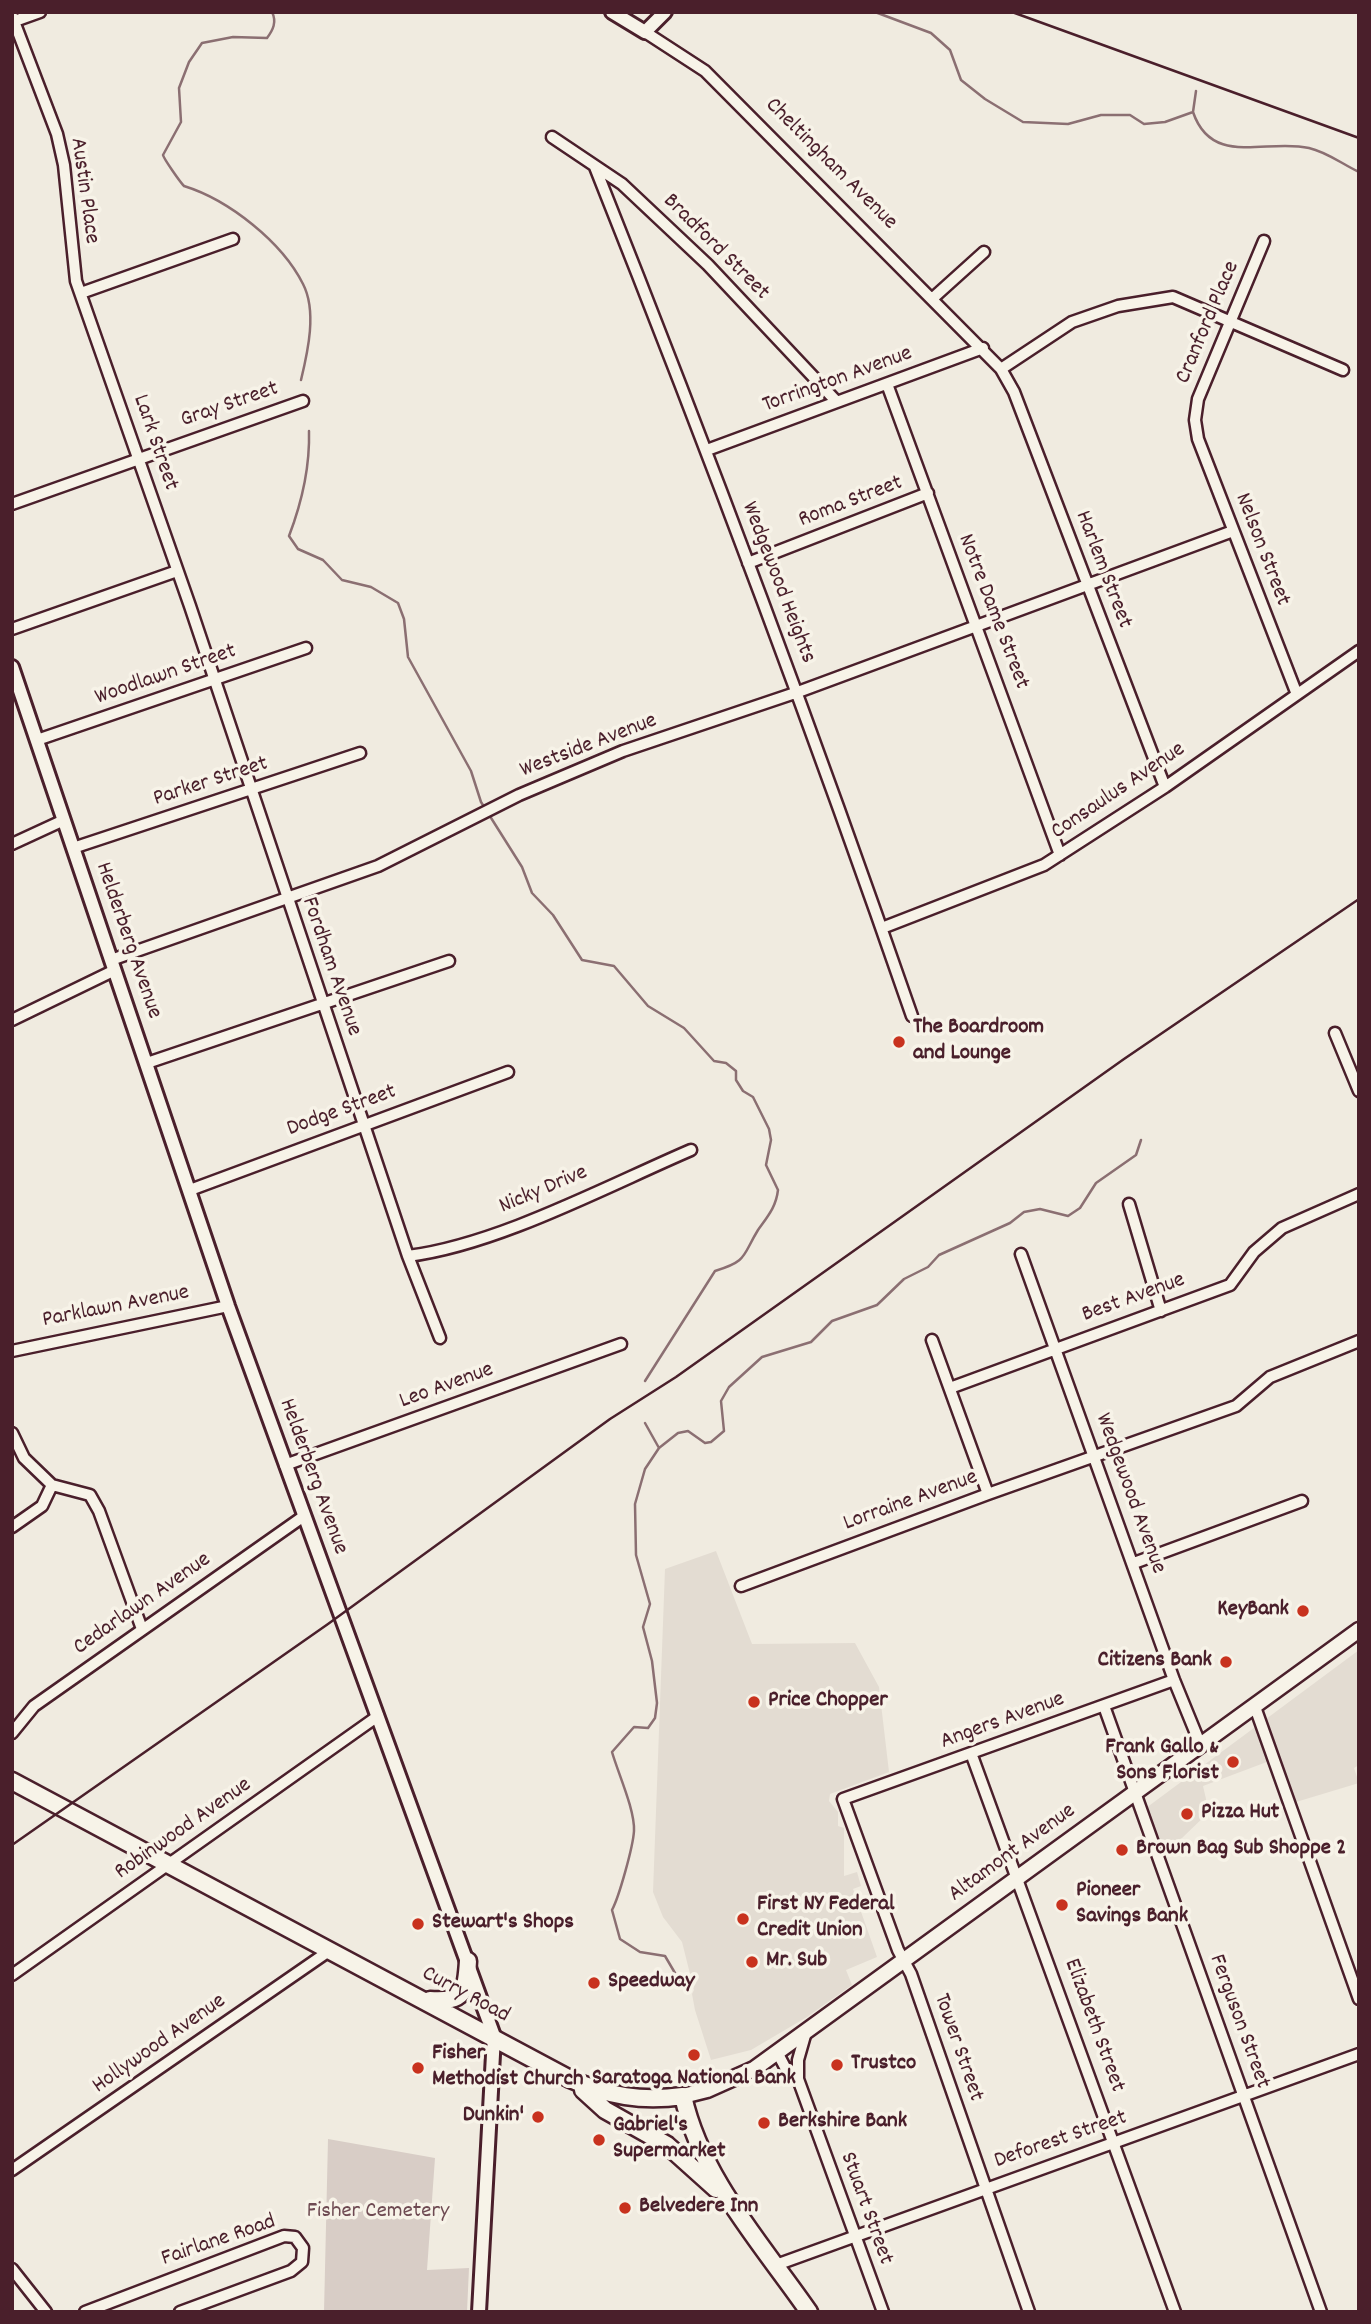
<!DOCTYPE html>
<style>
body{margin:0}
#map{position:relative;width:1371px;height:2324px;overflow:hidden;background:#f0ebe0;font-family:Dekko,sans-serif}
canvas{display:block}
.frame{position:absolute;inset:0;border:14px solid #4a1f2b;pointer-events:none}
</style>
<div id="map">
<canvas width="1371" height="2324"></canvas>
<div class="frame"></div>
</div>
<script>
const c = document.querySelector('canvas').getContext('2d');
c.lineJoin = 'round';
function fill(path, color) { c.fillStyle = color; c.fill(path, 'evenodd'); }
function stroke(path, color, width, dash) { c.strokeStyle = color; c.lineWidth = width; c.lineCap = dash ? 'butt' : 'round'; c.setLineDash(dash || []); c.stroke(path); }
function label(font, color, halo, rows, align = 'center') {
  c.font = font + ' Dekko,sans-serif'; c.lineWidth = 7; c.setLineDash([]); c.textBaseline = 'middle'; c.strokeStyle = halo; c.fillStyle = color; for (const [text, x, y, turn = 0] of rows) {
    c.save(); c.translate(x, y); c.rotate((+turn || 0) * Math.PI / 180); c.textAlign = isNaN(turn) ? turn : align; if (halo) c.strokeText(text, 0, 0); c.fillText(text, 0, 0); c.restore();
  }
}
const built = new Path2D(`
 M716,1551L752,1644L855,1643L879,1687L889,1772L830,1794L829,1801L838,1812V1826L844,1828V1876L857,1872L861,1886L853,1889L877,1957L846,1970L852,1985L807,2017L751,2050L711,2060L695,2010L692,1994L694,1990L682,1942L663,1917L653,1892L665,1569Z
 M1359,1650V1765L1354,1768L1359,1783L1296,1802L1280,1757L1203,1786L1209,1812L1182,1838L1161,1849L1146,1808Z`);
const green = new Path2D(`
 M328,2139L435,2158L427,2270L469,2268L467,2312H324Z`);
const stream = new Path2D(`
 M272,12C277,22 273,30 267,38L233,37L202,43L189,62L179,88L181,122L163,155C164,159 180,182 184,186C229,200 282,242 303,284C317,311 308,351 301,380
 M875,12L931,33L950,50L961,80L985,99L1023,122L1068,124L1101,115H1130L1144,124L1165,122L1193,112C1212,168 1267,138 1309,148C1327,152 1342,164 1359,172
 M1193,112L1196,91
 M309,431C310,467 302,502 289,536L298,549L323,560L342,580L371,587L398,603L404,619L408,657L471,771L481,802L522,867L532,893L553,915L582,960L614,966L648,1006L684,1028L714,1061L726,1063L736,1071V1080L743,1091L753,1097L769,1129L771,1140L766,1165L778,1190C776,1207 768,1216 758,1230C742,1256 748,1261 715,1271L645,1381
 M645,1423L659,1448L645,1469L635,1504L636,1555L650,1604L643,1627L652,1661L657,1703L655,1718L648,1728L634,1727L612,1752C618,1773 635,1810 634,1831C633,1847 619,1897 612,1910L620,1939L640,1952L665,1956L685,1990
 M659,1448L678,1433L688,1431L705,1443L711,1442L724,1431L721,1401L729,1387L762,1357L811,1342L832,1321L877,1305L904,1279L928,1267L939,1255L1010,1223L1024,1212L1040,1209L1068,1216L1080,1208L1096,1183L1136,1155L1141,1140`);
const minor = new Path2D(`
 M12,16L57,134L64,165L76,281L190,606L408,1256L440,1338
 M12,22L40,12
 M645,32L705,71L1001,369L1014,392L1165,787
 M552,137L622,184L708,265L836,401
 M595,167C707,448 813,730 912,1016
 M1264,241L1198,399L1195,420L1198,439L1296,692
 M81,293L233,239
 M933,298L984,252
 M1001,369L1072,322L1118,306L1173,297L1343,370
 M887,384L1060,855
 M707,450L983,348
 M12,504L303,401
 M748,563L928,493
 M12,629L177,571
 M37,740L306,648
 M12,844L64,820
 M73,848L360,753
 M882,928L1044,865L1165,787L1359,651
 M111,960L378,866L519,795L623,751L798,692L1233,531
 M12,1020L115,970
 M1335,1033L1359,1091
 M147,1063L449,961
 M190,1190L508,1072
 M1129,1204L1161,1311
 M1021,1254L1174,1680L1201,1746
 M408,1256C497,1245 607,1186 691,1150
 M932,1340L988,1494
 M12,1351L228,1306
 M950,1388L1230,1285L1254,1252L1282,1228L1359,1194
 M12,1433L24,1458L52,1485L90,1495L99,1511L142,1629
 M285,1465L621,1344
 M12,1527L42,1506L52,1485
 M1134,1563L1302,1501
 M741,1586L988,1494L1236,1406L1270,1377L1359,1341
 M1104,1706L1321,2312
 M1255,1707L1359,1999
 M12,1733L34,1706L304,1516
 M971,1753L1175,2312
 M12,1975L378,1716
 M806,2032L798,2060V2079L883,2312
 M777,2052L786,2069L798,2079
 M12,2170L329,1951
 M776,2265L1359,2054
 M12,2269L46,2312
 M85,2312L284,2236L295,2237L303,2248L302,2262L291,2271L180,2312
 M1029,2312L911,1974L898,1950L843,1799L1174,1680`);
const tertiary = new Path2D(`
 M612,12L645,32L665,12
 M12,667L228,1306L494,2036L479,2312`);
const secondary = new Path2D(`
 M683,2096L707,2090L754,2069L1359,1630`);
const primary = new Path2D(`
 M12,1781L570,2079C608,2096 642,2102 683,2096C701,2178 762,2244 809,2312
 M430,2000C465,2002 466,1993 468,1961
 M583,2090L605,2110L667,2145L716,2189`);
const rail = new Path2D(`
 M1012,12L1359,138
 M12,1845L328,1624L610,1419L676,1377L1124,1059L1359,899`);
const markers = [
 [899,1042,7,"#c8321e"],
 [1303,1611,7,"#c8321e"],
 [1226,1662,7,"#c8321e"],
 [754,1702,7,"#c8321e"],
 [1233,1762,7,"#c8321e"],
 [1187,1814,7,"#c8321e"],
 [1122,1850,7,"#c8321e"],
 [1062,1905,7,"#c8321e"],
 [743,1919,7,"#c8321e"],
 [418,1924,7,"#c8321e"],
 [752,1962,7,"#c8321e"],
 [594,1983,7,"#c8321e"],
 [694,2055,7,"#c8321e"],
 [837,2065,7,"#c8321e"],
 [418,2068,7,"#c8321e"],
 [538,2117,7,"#c8321e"],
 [764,2123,7,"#c8321e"],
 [599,2140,7,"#c8321e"],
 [625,2208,7,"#c8321e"]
];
const streetNames = [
 ["Cheltingham Avenue",830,165,45],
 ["Austin Place",83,191,82],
 ["Bradford Street",715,248,45],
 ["Cranford Place",1209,323,-67],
 ["Torrington Avenue",838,381,-20],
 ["Gray Street",230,406,-19],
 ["Lark Street",154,443,71],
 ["Roma Street",851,503,-21],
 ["Nelson Street",1261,550,69],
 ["Harlem Street",1102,570,69],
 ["Wedgewood Heights",777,583,69],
 ["Notre Dame Street",992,612,69],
 ["Woodlawn Street",166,676,-19],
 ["Westside Avenue",589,747,-21],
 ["Parker Street",211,783,-18],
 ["Consaulus Avenue",1119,792,-34],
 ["Helderberg Avenue",127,941,71],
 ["Fordham Avenue",330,967,71],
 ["Dodge Street",342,1112,-20],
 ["Nicky Drive",544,1191,-23],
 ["Best Avenue",1134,1299,-20],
 ["Parklawn Avenue",116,1308,-11],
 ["Leo Avenue",447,1387,-20],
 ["Helderberg Avenue",312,1477,70],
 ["Wedgewood Avenue",1129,1494,70],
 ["Lorraine Avenue",911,1502,-20],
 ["Cedarlawn Avenue",143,1605,-35],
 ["Angers Avenue",1003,1722,-20],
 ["Robinwood Avenue",184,1830,-35],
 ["Altamont Avenue",1013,1854,-36],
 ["Curry Road",465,1996,28],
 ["Ferguson Street",1238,2022,70],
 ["Elizabeth Street",1093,2026,70],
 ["Hollywood Avenue",160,2045,-35],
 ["Tower Street",957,2048,71],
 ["Deforest Street",1061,2141,-19],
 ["Stuart Street",865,2209,70],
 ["Fairlane Road",219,2242,-19]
];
const poiNames = [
 ["The Boardroom",913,1029],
 ["and Lounge",913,1055],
 ["KeyBank",1289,1611,"right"],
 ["Citizens Bank",1212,1662,"right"],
 ["Price Chopper",768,1702],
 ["Frank Gallo &",1219,1749,"right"],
 ["Sons Florist",1219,1775,"right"],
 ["Pizza Hut",1201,1814],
 ["Brown Bag Sub Shoppe 2",1136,1850],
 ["Pioneer",1076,1892],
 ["Savings Bank",1076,1918],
 ["First NY Federal",757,1906],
 ["Credit Union",757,1932],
 ["Stewart's Shops",432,1924],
 ["Mr. Sub",766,1962],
 ["Speedway",608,1983],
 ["Fisher",432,2055],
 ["Methodist Church",432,2081],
 ["Trustco",851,2065],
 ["Saratoga National Bank",694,2080,"center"],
 ["Dunkin'",524,2117,"right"],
 ["Berkshire Bank",778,2123],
 ["Gabriel's",613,2127],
 ["Supermarket",613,2153],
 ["Belvedere Inn",639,2208]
];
const parkNames = [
 ["Fisher Cemetery",378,2213]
];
fill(built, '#e3dcd2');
fill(green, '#d8cdc6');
stroke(stream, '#8b6f72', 2.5);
stroke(minor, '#4a1f2b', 15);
stroke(tertiary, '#4a1f2b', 18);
stroke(secondary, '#4a1f2b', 19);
stroke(primary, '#4a1f2b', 21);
stroke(minor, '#f7f3e8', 10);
stroke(tertiary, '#f7f3e8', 12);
stroke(secondary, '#f7f3e8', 14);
stroke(primary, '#f7f3e8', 16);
stroke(rail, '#4a1f2b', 2.5);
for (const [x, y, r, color] of markers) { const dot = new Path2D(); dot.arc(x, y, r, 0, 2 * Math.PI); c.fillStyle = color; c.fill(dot); stroke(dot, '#f7f3e8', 2.5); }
label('23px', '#4a1f2b', '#f7f3e8', streetNames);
label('bold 23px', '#4a1f2b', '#f7f3e8', poiNames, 'left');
label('23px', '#6e4a52', '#f7f3e8', parkNames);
</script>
